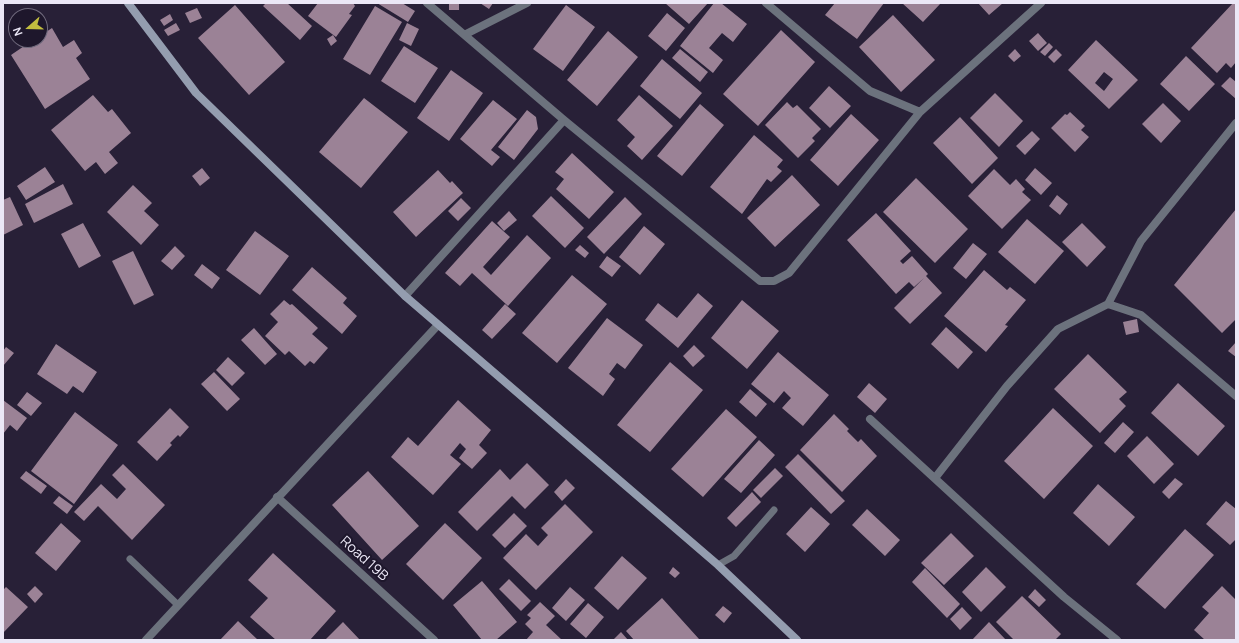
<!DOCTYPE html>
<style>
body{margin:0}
#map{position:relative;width:1239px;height:643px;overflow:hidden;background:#282037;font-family:Manrope,sans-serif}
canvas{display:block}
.frame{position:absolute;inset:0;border:4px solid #ebe7f6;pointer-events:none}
.north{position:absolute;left:8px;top:8px;width:40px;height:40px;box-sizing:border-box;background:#1e172c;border:1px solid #706a7d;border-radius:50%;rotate:250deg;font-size:11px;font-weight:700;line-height:16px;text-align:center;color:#ebe7f6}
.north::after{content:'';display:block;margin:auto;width:14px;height:18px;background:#c2bd3f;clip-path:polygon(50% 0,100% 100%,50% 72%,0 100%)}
</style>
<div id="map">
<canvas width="1239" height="643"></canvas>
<div class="frame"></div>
<div class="north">N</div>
</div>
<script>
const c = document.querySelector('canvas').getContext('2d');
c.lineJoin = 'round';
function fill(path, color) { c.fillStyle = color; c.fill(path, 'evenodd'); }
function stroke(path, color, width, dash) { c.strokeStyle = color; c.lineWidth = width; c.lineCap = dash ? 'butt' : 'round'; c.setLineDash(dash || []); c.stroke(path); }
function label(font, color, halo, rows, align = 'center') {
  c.font = font + ' Manrope,sans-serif'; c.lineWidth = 4; c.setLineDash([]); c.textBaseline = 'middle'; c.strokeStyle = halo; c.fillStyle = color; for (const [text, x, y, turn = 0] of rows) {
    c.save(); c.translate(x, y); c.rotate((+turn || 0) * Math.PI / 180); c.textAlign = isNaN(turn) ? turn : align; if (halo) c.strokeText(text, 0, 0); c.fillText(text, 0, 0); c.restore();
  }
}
const building = new Path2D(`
 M266,3H287L312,26L300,40L263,6Z
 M318,3H353L355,6L349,14L352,15L336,37L308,16Z
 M377,3H402L415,11L408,22Z
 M449,3H459V10H449Z
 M480,3H493L489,9Z
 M665,3H708L689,24Z
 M714,3H721L747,24L733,42L722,33L709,48L723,60L713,73L680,46Z
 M835,3H884L857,39L825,15Z
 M902,3H941L923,22Z
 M978,3H1003L989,15Z
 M1233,3H1236V62L1231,68L1226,63L1217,73L1191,48Z
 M235,5L285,62L249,95L198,38Z
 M566,5L595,27L563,71L533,49Z
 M375,6L402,22L370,75L343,59Z
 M197,8L202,18L190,23L185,13Z
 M667,13L685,28L666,51L648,36Z
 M170,14L173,20L164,26L160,20Z
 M893,15L935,60L901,92L859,47Z
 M176,23L180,30L168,36L164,30Z
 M407,23L419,29L411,46L399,40Z
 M52,28L63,47L74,40L82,53L76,58L90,79L45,109L11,55L33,40H40V36Z
 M781,30L815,62L758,126L723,94Z
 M608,31L638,57L597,106L567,80Z
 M1038,33L1047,43L1038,51L1029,41Z
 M333,35L337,41L331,46L327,39Z
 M1096,40L1138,80L1109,109L1068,70ZM1104,72L1113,79L1104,91L1095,83Z
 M1049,43L1053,47L1045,56L1040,52Z
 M404,46L438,68L415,103L381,81Z
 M680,49L708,72L700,82L672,58Z
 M1015,49L1021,56L1014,62L1008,56Z
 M1056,49L1062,55L1054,63L1048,57Z
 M1186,56L1215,84L1189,111L1160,84Z
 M662,59L702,93L680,119L640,86Z
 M451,70L483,93L449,141L417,118Z
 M1230,77L1236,82V99L1221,86Z
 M829,86L851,106L830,128L809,108Z
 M995,93L1023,121L999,147L970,118Z
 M93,95L108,112L112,109L131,133L109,152L118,163L105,174L96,162L85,171L51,130Z
 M639,95L673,126L642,160L627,146L635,137L617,120Z
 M364,98L408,132L361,188L319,152Z
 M493,100L517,119L491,150L500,157L492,166L460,139Z
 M787,102L793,108L797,105L821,129L812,138L815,141L798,158L765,125Z
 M1163,103L1181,121L1161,143L1142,124Z
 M700,104L724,125L682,176L657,156Z
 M527,110L536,117L538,129L514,160L498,147Z
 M1070,112L1085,126L1081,130L1089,137L1075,152L1051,128L1065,114L1067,115Z
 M851,114L879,140L838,186L810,160Z
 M960,117L998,158L972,184L933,143Z
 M1032,131L1040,139L1025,155L1016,146Z
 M754,135L783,160L777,167L782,171L771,182L767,179L742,214L710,187Z
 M572,153L614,192L589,219L556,189L564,179L555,172Z
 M45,167L55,182L26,200L17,186Z
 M202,168L210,178L200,186L192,176Z
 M1035,168L1052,183L1041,195L1025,180Z
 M994,169L1010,185L1016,179L1025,189L1022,192L1031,200L1002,229L968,196Z
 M438,170L450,183L452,181L463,193L416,237L393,212Z
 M792,175L820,205L775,247L747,218Z
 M916,178L968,229L935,263L883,212Z
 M63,184L73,204L34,223L25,204Z
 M133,185L152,203L144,211L159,225L141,245L107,212Z
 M1057,195L1068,204L1060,215L1049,206Z
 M551,196L584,228L565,248L532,216Z
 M10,197L23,225L3,235V200Z
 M625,197L642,214L604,254L587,237Z
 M461,198L471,208L458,221L448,211Z
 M1236,209V319L1222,333L1174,285Z
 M509,211L517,220L504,231L497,223Z
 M876,213L911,251L900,261L903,264L912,256L928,274L926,276L942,293L910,324L894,308L924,278L914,287L909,282L896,294L847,240Z
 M1027,219L1064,251L1035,284L998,252Z
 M492,221L510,237L483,267L491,275L527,235L551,258L508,306L472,273L460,286L445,273Z
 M83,223L101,256L79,268L61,234Z
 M1082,223L1106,247L1087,267L1062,242Z
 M644,226L665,244L640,275L619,257Z
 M255,231L289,256L260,295L226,270Z
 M973,243L987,254L966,279L953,268Z
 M580,245L589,253L585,258L575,250Z
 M175,246L185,256L172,270L161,261Z
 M133,251L154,295L134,305L112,261Z
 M607,256L621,266L612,277L599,267Z
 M202,264L220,278L212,289L194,275Z
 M312,267L347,298L343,303L357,316L342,334L292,290Z
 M984,270L1007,290L1010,287L1026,300L1005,325L1008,326L986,352L944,316Z
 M572,275L607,304L557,363L522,333Z
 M698,293L713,306L678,348L645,320L658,303L677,318Z
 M284,300L290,305L292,304L318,328L312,334L328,348L314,364L310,361L305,366L289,351L285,355L265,336L278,322L270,314Z
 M742,300L779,331L747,369L711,338Z
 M505,304L516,314L492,339L482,330Z
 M607,318L643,345L625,369L617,363L609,374L615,379L603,396L568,368Z
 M1137,319L1139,332L1126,335L1123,322Z
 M946,327L973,352L958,369L931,344Z
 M254,328L277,354L265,365L241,340Z
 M1236,342V357L1228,351Z
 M56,344L97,372L83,393L73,386L67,394L37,374Z
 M694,345L705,356L693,367L683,356Z
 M6,347L14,353L3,366V351Z
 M778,352L829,395L803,426L782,408L791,398L784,391L774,403L751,384Z
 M1088,354L1127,392L1119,399L1126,406L1100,433L1054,389Z
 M228,357L245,373L232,386L216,370Z
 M670,362L703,390L650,452L617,425Z
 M214,372L240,399L227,411L201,384Z
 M869,383L887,399L875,413L857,397Z
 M1178,383L1225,426L1198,456L1151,413Z
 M750,389L767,404L756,417L739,402Z
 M27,392L42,403L31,416L17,405Z
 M3,400L27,418L17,431L10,425L3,434Z
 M458,400L491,430L479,445L487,453L472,469L459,458L466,449L460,443L450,455L461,464L433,495L391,457L408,437L418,446Z
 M170,408L189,427L180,437L178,435L170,443L172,445L157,461L137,442Z
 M1053,408L1093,446L1044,499L1004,461Z
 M726,409L757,437L703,497L671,469Z
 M75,412L118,445L74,504L31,471Z
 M834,414L849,429L847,431L858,442L861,439L877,456L842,492L800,450Z
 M1123,422L1134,432L1115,453L1104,443Z
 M1147,436L1174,464L1154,484L1127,456Z
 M759,440L775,455L741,493L724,479Z
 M798,454L845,501L831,514L785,467Z
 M527,463L549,485L525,509L512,496L477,531L458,512L500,469L510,480Z
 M123,464L165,505L132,540L98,506L84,521L74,512L101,484L117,499L126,489L112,475Z
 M775,468L783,476L761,498L753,490Z
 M26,471L47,486L41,494L20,478Z
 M368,471L419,526L382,560L332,505Z
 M1175,478L1183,484L1169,499L1162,492Z
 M566,479L575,488L562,501L554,492Z
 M1098,484L1135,517L1109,546L1073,513Z
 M752,492L761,502L736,527L727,518Z
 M59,496L73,506L67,514L53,503Z
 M1226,501L1236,509V539L1230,545L1206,524Z
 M565,504L593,532L536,590L503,558L526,534L538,546L548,535L541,528Z
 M811,507L830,524L805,552L786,534Z
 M867,509L900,540L885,556L852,525Z
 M514,513L527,526L505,548L492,535Z
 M61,523L81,541L56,571L35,553Z
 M445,523L482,558L443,600L406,564Z
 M1185,529L1214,555L1165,609L1136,584Z
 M951,533L974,556L944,585L921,563Z
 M273,553L336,611L310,640H276L250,617L268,598L248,580Z
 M622,556L647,578L618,610L594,588Z
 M673,567L680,573L675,578L669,573Z
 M986,567L1006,587L981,612L962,592Z
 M925,568L960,604L947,618L912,582Z
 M509,579L531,601L521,611L499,589Z
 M482,581L517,622L496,640H482L453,605Z
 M35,586L43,594L35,603L27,594Z
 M1222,586L1236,600V640H1205L1194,630L1209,613L1202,607Z
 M6,587L28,607L3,633V590Z
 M570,587L585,600L566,621L552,608Z
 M1035,589L1046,600L1039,607L1028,597Z
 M1022,596L1061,634L1055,640H1014L996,622Z
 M662,598L699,639L697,640H634L626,631Z
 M540,602L555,616L546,625L562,640H526L533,632L525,624L531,618L527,615Z
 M588,603L604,617L586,638L570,624Z
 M723,606L732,613L724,623L715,615Z
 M962,607L972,618L960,630L950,619Z
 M238,621L258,640H220Z
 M343,622L360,640H325Z
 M989,622L1006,640H972Z
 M621,632L628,640H613Z`);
const lane = new Path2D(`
 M130,559L178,605
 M718,565L734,556L774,510`);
const street = new Path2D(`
 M427,3L564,120L760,281H774L789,273L920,112L1041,3
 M766,3L870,91L920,112
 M466,34L527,3
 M405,296L564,120
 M1108,304L1141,315L1236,396
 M870,419L1064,597L1117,640
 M935,478L1007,386L1058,329L1108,304L1141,241L1236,123
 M277,497L434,640
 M146,640L437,326`);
const secondary = new Path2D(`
 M128,3L196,93L405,296L718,565L797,640`);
const streetNames = [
 ["Road 19B",364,559,42]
];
fill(building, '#9b8296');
stroke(lane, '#6c727d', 7);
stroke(street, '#6c727d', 8);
stroke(secondary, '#949daf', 8);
label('14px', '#ebe7f6', '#1e172c', streetNames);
</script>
